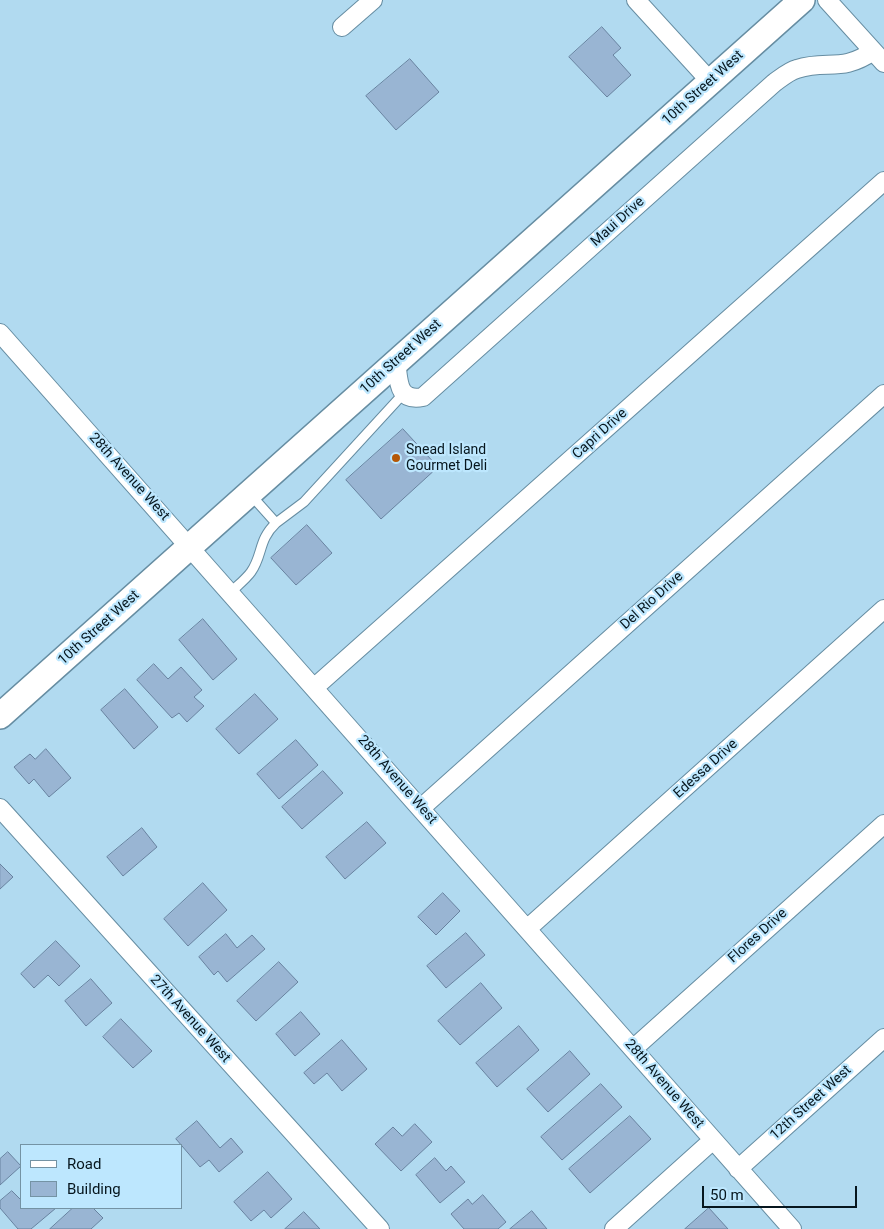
<!DOCTYPE html>
<style>
body{margin:0}
#map{position:relative;width:884px;height:1229px;overflow:hidden;background:#b1daf0;font-family:Roboto,sans-serif}
canvas{display:block}
.legend{position:absolute;left:20px;top:1144px;width:162px;height:65px;box-sizing:border-box;background:#bde7fe;border:1px solid #7493a4;margin:0;padding:6px 9px;list-style:none;font-size:15px;color:#06161e}
.legend li{display:flex;align-items:center;gap:10px;height:25px}
.legend b{width:25px;border:1px solid #7493a4}
.scale{position:absolute;left:702px;top:1186px;width:155px;height:22px;box-sizing:border-box;border:2px solid #06161e;border-top:0;padding-left:6px;font-size:15px;line-height:18px;white-space:nowrap;color:#06161e;-webkit-text-stroke:4px #bde7fe;paint-order:stroke}
</style>
<div id="map">
<canvas width="884" height="1229"></canvas>
<ul class="legend">
<li><b style="height:6px;background:#fff"></b>Road</li>
<li><b style="height:14px;background:#99b5d3"></b>Building</li>
</ul>
<div class="scale">50 m</div>
</div>
<script>
const c = document.querySelector('canvas').getContext('2d');
c.lineJoin = 'round';
function fill(path, color) { c.fillStyle = color; c.fill(path, 'evenodd'); }
function stroke(path, color, width, dash) { c.strokeStyle = color; c.lineWidth = width; c.lineCap = dash ? 'butt' : 'round'; c.setLineDash(dash || []); c.stroke(path); }
function label(font, color, halo, rows, align = 'center') {
  c.font = font + ' Roboto,sans-serif'; c.lineWidth = 4.5; c.setLineDash([]); c.textBaseline = 'middle'; c.strokeStyle = halo; c.fillStyle = color; for (const [text, x, y, turn = 0] of rows) {
    c.save(); c.translate(x, y); c.rotate((+turn || 0) * Math.PI / 180); c.textAlign = isNaN(turn) ? turn : align; if (halo) c.strokeText(text, 0, 0); c.fillText(text, 0, 0); c.restore();
  }
}
const building = new Path2D(`
 M602,27L621,48L613,55L631,75L607,97L569,57Z
 M410,59L439,92L396,130L366,96Z
 M403,429L438,467L381,519L346,480Z
 M307,525L332,553L296,585L271,558Z
 M203,619L237,659L213,680L179,640Z
 M154,664L168,679L181,667L202,690L194,697L204,706L187,722L179,713L172,718L137,680Z
 M125,689L158,727L134,749L101,710Z
 M255,694L278,719L239,754L216,729Z
 M296,740L318,765L279,799L257,774Z
 M46,749L71,778L49,797L34,779L29,784L14,767L30,754L35,759Z
 M323,771L343,793L302,829L282,807Z
 M367,822L386,843L345,879L326,857Z
 M142,828L157,847L123,876L107,857Z
 M0,864L13,877L0,889Z
 M203,883L227,910L188,946L164,919Z
 M443,893L460,911L436,935L418,917Z
 M466,933L485,955L446,988L427,966Z
 M226,934L237,948L252,935L265,949L227,982L218,971L214,975L199,957Z
 M56,941L80,966L59,986L48,975L34,988L21,974Z
 M279,962L298,982L256,1021L237,1001Z
 M91,979L112,1003L86,1026L65,1001Z
 M481,983L502,1008L460,1045L438,1021Z
 M301,1012L320,1034L295,1056L276,1034Z
 M121,1019L152,1051L133,1068L103,1037Z
 M519,1026L539,1050L497,1087L476,1063Z
 M342,1040L367,1069L342,1091L327,1073L314,1084L304,1073Z
 M570,1051L590,1074L548,1112L527,1089Z
 M601,1084L622,1107L562,1160L541,1137Z
 M630,1116L651,1139L590,1193L569,1169Z
 M197,1121L220,1148L231,1138L243,1152L219,1172L209,1160L200,1167L176,1139Z
 M415,1124L432,1142L401,1171L375,1144L393,1127L402,1136Z
 M8,1152L21,1166L0,1185V1159Z
 M435,1158L446,1171L451,1166L465,1182L440,1203L416,1175Z
 M268,1172L292,1199L271,1218L264,1210L251,1221L234,1202Z
 M12,1191L21,1200V1208H56L31,1229H18L0,1208V1201Z
 M483,1195L506,1222L498,1229H464L451,1214L468,1199L472,1204Z
 M73,1208H93L103,1218L91,1229H50Z
 M709,1208L728,1229H685Z
 M532,1211L547,1229H510Z
 M304,1212L320,1229H285Z`);
const lane = new Path2D(`
 M276,523L304,502L404,393
 M231,592C237,586 246,579 251,572C263,555 258,540 276,523L250,494`);
const street = new Path2D(`
 M636,0L710,81
 M827,0L884,63
 M342,27L373,0
 M0,333L792,1229
 M396,361C399,379 396,402 423,397L774,83C781,78 789,71 797,69C827,59 842,73 873,51
 M315,687L884,181
 M0,808L380,1229
 M421,808L884,394
 M527,929L884,609
 M633,1049L884,824
 M738,1169L884,1038
 M614,1229L713,1140`);
const secondary = new Path2D(`
 M0,716L802,0`);
const markers = [
 [396,458,5,"#b55706"]
];
const streetNames = [
 ["10th Street West",703,88,-42],
 ["Maui Drive",618,222,-42],
 ["10th Street West",401,357,-42],
 ["Capri Drive",600,434,-42],
 ["28th Avenue West",129,477,48],
 ["Del Rio Drive",652,601,-42],
 ["10th Street West",99,628,-42],
 ["Edessa Drive",706,769,-42],
 ["28th Avenue West",397,780,49],
 ["Flores Drive",758,936,-42],
 ["27th Avenue West",190,1019,48],
 ["28th Avenue West",664,1084,49],
 ["12th Street West",811,1103,-42]
];
const poiNames = [
 ["Snead Island",406,450],
 ["Gourmet Deli",406,466]
];
fill(building, '#99b5d3');
stroke(building, '#68829f', 1);
stroke(lane, '#668da2', 11);
stroke(street, '#668da2', 20);
stroke(secondary, '#668da2', 28);
stroke(lane, '#fff', 9);
stroke(street, '#fff', 18);
stroke(secondary, '#fff', 25);
for (const [x, y, r, color] of markers) { const dot = new Path2D(); dot.arc(x, y, r, 0, 2 * Math.PI); c.fillStyle = color; c.fill(dot); stroke(dot, '#bde7fe', 2); }
label('14px', '#06161e', '#bde7fe', streetNames);
label('14px', '#06161e', '#bde7fe', poiNames, 'left');
</script>
